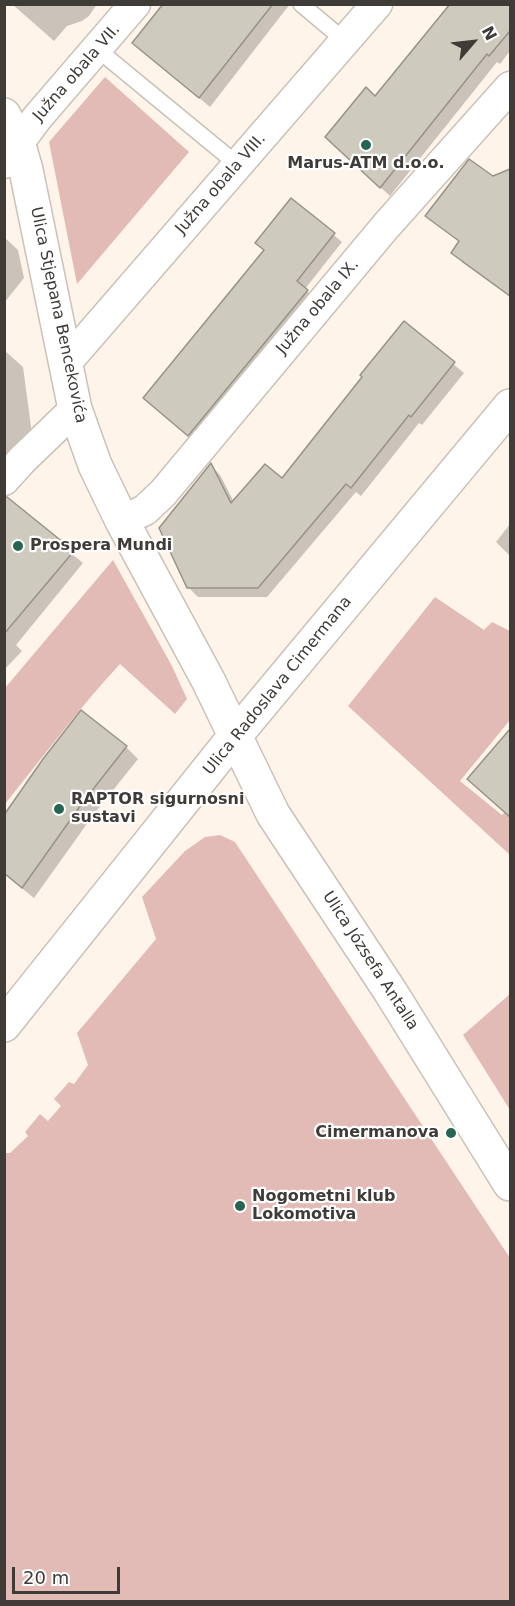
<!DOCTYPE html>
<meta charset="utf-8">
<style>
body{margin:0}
#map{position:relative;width:515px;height:1606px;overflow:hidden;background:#fef4e9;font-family:"DejaVu Sans",sans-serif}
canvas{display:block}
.frame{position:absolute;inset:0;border:6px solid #3f3b37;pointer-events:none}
.north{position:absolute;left:443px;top:12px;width:60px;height:60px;-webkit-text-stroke:4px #fff;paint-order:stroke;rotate:62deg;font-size:16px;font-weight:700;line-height:24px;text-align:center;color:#3f3b37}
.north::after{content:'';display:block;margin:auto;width:21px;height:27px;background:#3f3b37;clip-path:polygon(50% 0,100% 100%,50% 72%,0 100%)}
.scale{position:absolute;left:12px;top:1567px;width:108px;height:27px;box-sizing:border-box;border:3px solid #3f3b37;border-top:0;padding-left:8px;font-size:18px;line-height:21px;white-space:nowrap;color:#3f3b37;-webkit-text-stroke:4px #fff;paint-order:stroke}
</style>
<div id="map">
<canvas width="515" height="1606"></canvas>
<div class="frame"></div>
<div class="north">N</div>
<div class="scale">20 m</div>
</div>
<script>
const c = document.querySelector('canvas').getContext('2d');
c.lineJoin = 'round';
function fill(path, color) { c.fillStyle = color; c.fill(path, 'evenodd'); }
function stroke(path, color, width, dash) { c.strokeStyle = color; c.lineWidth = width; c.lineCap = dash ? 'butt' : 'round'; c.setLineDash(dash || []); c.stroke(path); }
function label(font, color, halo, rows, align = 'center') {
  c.font = font + ' "DejaVu Sans",sans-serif'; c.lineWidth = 4.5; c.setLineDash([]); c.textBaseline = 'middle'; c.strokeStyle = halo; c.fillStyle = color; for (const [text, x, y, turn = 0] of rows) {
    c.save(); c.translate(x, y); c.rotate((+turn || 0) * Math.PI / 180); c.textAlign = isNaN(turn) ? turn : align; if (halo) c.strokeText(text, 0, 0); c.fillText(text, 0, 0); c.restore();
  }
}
const green = new Path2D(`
 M105,77L189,152L77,284L49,142Z
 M113,560L172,666L187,699L175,714L120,664C79,708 43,757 5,804V688Z
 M435,597L484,630L492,622L510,631V720L460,781L502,815L510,806V855L348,706Z
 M220,835L235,842L510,1258V1601H5V1153H10L28,1136L25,1132L40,1114L48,1121L61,1106L54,1099L69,1082L74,1084L88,1065L77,1033L156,939L142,897L185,851L205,837Z
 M510,994V1110L463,1035Z`);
const shadow = new Path2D(`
 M12,4H97L89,16L82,21L67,26L54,41Z
 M165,4H290L210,107L134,43Z
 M452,4H510V51L500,64L497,62L390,196L336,147Z
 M510,170V297L463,263L453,252L460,242L427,216L492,178Z
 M291,200L342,242L305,289L315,299L197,443L153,406L265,251L257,243Z
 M4,237L18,250L24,278L4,303Z
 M404,323L464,373L422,425L419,423L361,496L356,492L267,597H198L188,587L211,465L220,475L234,502L282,480L364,377Z
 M4,350L23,367L33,441L4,474Z
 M4,498L83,563L16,645L22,651L4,670Z
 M510,524V556L496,542Z
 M81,712L126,747L138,759L94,814L34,898L4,874V817Z
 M510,731V812L508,814L469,779Z`);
const building = new Path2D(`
 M163,4H273L199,98L132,43Z
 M450,4H510V31L489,56L487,54L380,188L325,137L366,87L375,96Z
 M469,159L493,176L510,169V296L451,253L459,241L425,216Z
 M291,198L335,233L297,281L308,290L188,436L143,398L264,250L255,243Z
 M404,321L455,362L411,417L409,415L351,488L346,484L258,588H187L159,528L211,463L231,503L265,464L282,478L362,377L360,375Z
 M4,497H7L74,551L4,634Z
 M81,710L127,746L83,802L22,888L4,873V815L43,759Z
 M510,729V817L467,779Z`);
const lane = new Path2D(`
 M301,4L345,41
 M97,49L238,165`);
const street = new Path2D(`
 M4,163L37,118L135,4
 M65,364L377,4
 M4,480L23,459L75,409
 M122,521L145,510L163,493L386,226L510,87`);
const secondary = new Path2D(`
 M4,115L18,142L26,170L75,409L95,465L122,521L208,680L273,814L390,991L510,1184
 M4,1025L235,736L510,406`);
const markers = [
 [366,145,6,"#266552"],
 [18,546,6,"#266552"],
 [59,809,6,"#266552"],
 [451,1133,6,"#266552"],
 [240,1206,6,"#266552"]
];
const streetNames = [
 ["Južna obala VII.",77,73,-49],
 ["Južna obala VIII.",221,184,-49],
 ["Južna obala IX.",318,307,-50],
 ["Ulica Stjepana Bencekovića",58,315,78],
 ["Ulica Radoslava Cimermana",278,686,-51],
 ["Ulica Józsefa Antalla",370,961,57]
];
const poiNames = [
 ["Marus-ATM d.o.o.",366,164,"center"],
 ["Prospera Mundi",30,546],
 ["RAPTOR sigurnosni",71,800],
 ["sustavi",71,818],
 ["Cimermanova",439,1133,"right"],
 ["Nogometni klub",252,1197],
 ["Lokomotiva",252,1215]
];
fill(green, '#e3bbb6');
fill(shadow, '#0003');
fill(building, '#cfcabe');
stroke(building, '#979287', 1.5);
stroke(lane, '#cac1b7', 18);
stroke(street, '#cac1b7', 33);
stroke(secondary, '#cac1b7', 36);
stroke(lane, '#fff', 15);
stroke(street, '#fff', 30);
stroke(secondary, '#fff', 33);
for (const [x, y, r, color] of markers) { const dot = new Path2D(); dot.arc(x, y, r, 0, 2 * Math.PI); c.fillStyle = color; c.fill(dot); stroke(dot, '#fff', 2); }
label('16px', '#3f3b37', '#fff', streetNames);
label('bold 16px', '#3f3b37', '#fff', poiNames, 'left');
</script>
